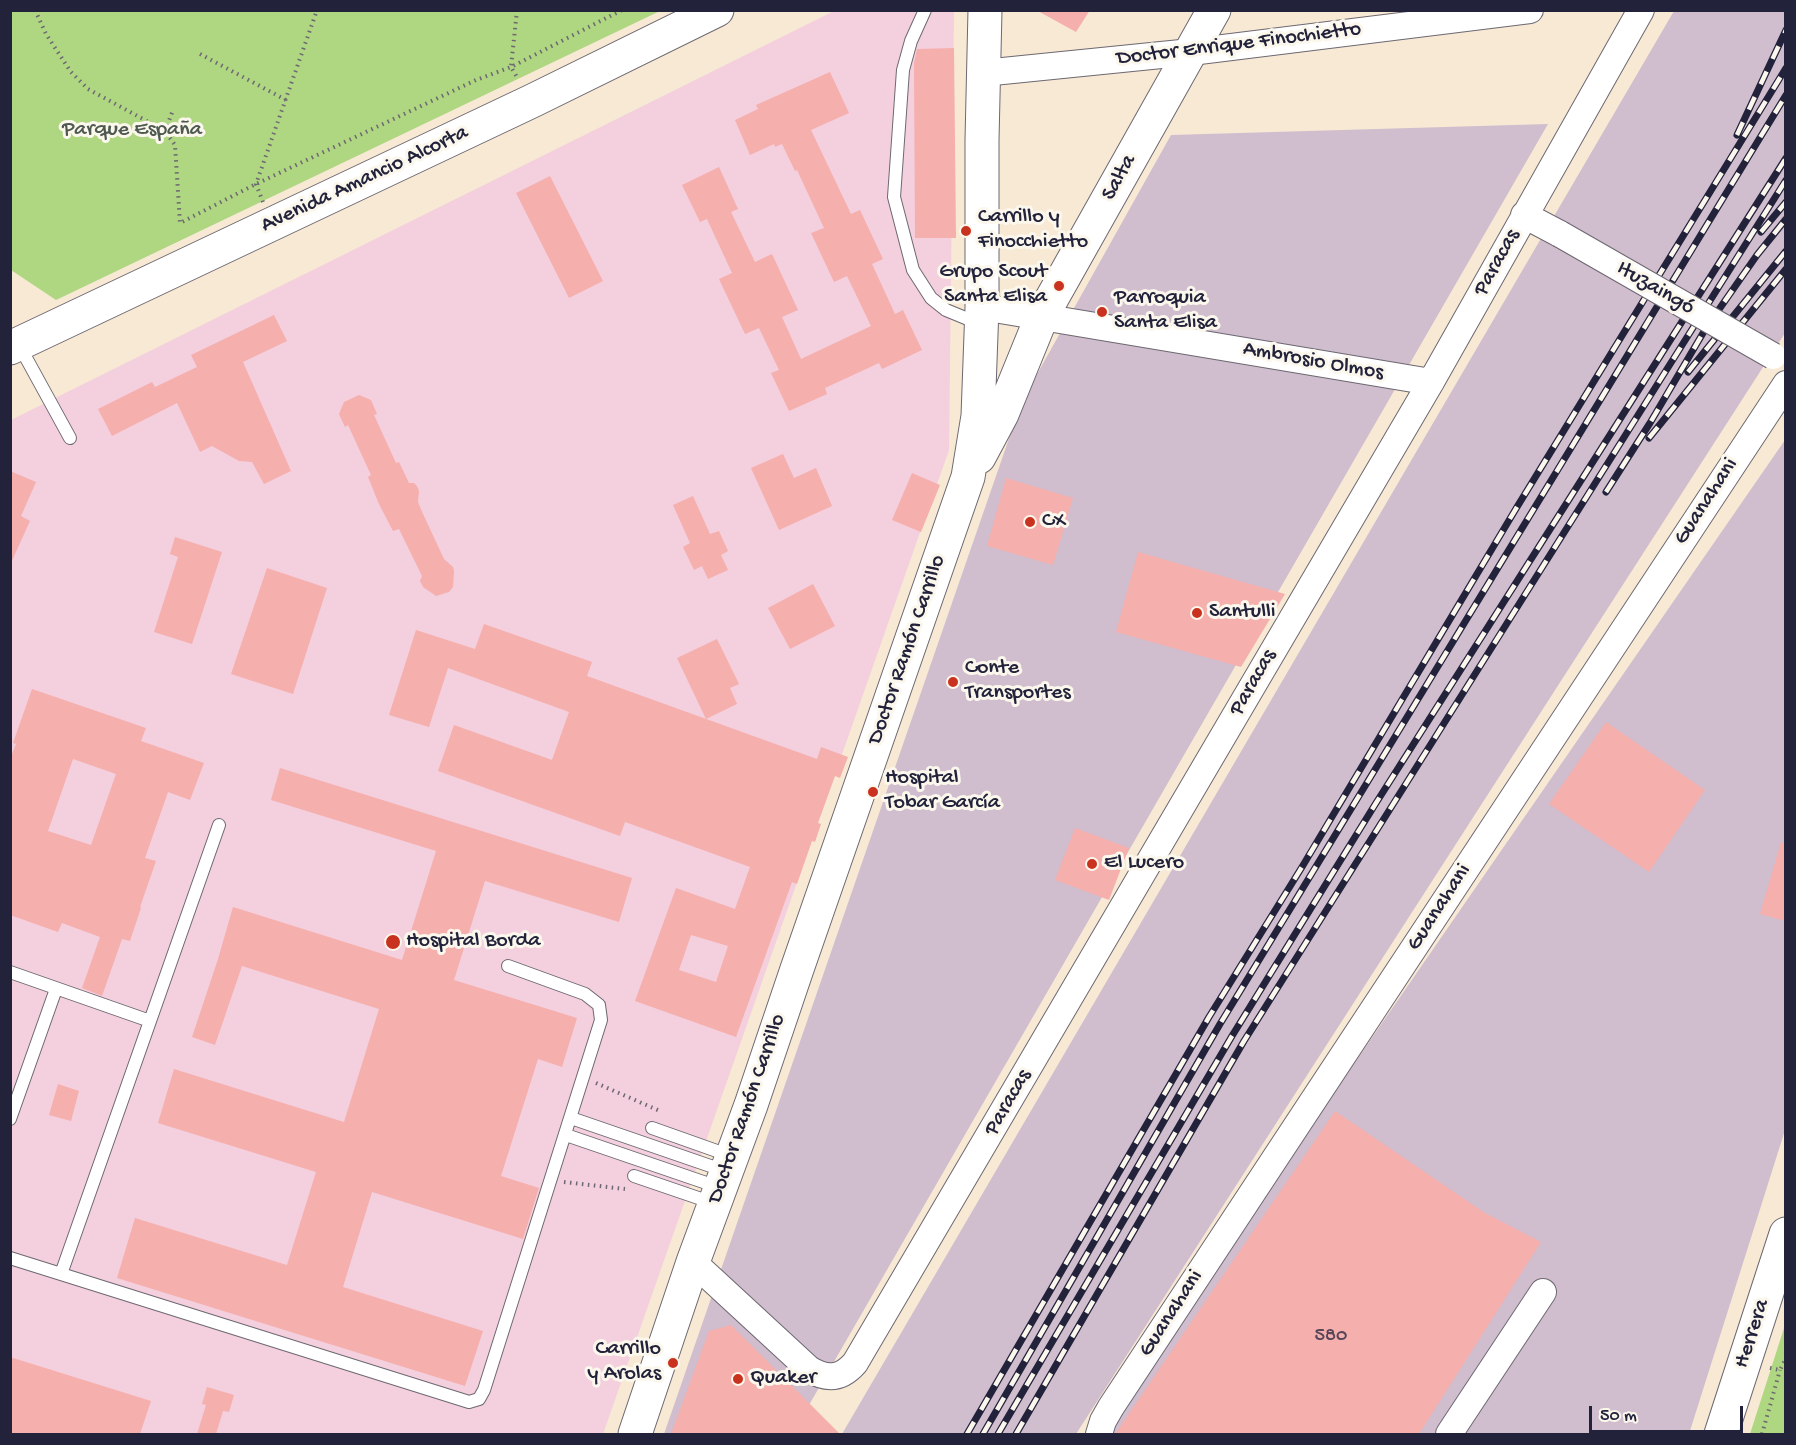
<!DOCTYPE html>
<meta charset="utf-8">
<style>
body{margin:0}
#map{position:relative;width:1796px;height:1445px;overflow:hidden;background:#f7e9d4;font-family:"Gochi Hand",sans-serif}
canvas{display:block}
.frame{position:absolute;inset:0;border:12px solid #22223b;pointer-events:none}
.scale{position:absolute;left:1589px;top:1406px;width:154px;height:27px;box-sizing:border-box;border:3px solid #22223b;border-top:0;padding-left:8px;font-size:18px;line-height:21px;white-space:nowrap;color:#22223b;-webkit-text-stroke:4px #fbf7ec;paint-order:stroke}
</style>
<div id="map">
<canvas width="1796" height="1445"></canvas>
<div class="frame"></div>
<div class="scale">50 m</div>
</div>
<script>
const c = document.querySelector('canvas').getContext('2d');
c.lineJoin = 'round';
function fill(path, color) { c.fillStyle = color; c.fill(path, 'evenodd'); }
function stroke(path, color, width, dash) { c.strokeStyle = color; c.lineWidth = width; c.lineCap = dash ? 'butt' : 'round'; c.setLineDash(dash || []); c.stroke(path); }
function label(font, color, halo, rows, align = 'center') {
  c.font = font + ' "Gochi Hand",sans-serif'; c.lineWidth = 6; c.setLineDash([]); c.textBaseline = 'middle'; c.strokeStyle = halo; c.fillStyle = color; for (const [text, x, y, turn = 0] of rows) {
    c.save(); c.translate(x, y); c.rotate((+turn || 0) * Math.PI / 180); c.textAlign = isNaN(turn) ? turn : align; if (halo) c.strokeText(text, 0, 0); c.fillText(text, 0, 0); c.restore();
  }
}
const built = new Path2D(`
 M834,11H954L949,450L603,1434H11V420Z`);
const industrial = new Path2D(`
 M1674,11H1785V333L1076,1434H842Z
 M1548,124L809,1405L839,1434H664L1022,401L1171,135Z
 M1785,440V1130L1689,1434H1098Z`);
const green = new Path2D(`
 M10,11L11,10L660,11L56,300L11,270Z
 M1785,1325V1434H1750Z`);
const building = new Path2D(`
 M1036,10H1090L1076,32Z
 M954,48L956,238H915L914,63L917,49Z
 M830,72L849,113L811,130L851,214L860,210L883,259L872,264L895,314L903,310L922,350L882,369L879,363L825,388L827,394L789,411L771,373L779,370L759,328L745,334L719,279L732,273L707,219L700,222L682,185L719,167L738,209L731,212L755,262L772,254L798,310L782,317L801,359L871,326L847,276L834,282L811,233L824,228L797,170L795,171L782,144L775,147L774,144L750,155L735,120L758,109L756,105Z
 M550,176L603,281L569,298L516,193Z
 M274,315L287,341L243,362L291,471L264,484L252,462L239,461L212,446L200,452L177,403L112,436L98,409L152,382L155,387L197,367L191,355Z
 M359,395L371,400L377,414L374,415L396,463L399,462L409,483H414L417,486L419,491L418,502L423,514L444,559L453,567L454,571L453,587L449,592L436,596L423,587L420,581L422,576L399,529L393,531L379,504L368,477L371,475L348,425L345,427L339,414L344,402Z
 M783,454L794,478L816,468L832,506L779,530L751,468Z
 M10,471L36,482L21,516L30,521L10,565Z
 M912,473L940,485L921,532L892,520Z
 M1006,478L1073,498L1053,565L987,546Z
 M693,496L710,534L719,531L728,551L721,555L728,570L708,579L702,566L694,570L683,547L690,543L673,505Z
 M175,537L222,552L192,644L154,632L178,557L170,554Z
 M1138,552L1285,594L1241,667L1116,632Z
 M267,568L327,588L293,694L231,674Z
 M813,584L835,626L790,649L768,608Z
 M484,624L592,662L587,676L817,759L821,747L848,757L840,778L835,776L818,823L821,824L815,842L812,841L797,884L792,882L736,1037L635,1001L676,888L735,909L750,867L625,822L620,836L438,771L454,725L552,760L569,712L448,668L429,727L389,715L416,630L475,649ZM691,935L728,946L716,982L679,970Z
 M717,639L739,684L730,688L737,704L706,719L677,658Z
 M32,689L146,728L141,741L204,763L190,800L168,792L145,858L156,861L140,907L141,908L130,941L122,939L102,996L82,988L100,937L62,923L58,932L10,915V759L16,744L13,743ZM73,759L116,774L91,845L48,831Z
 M1606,722L1705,790L1649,872L1549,804Z
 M280,768L632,878L619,922L485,881L454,980L577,1018L562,1067L538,1059L501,1176L539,1188L523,1239L372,1192L343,1287L483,1331L465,1386L117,1278L135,1218L287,1265L316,1172L158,1123L174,1069L344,1122L379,1009L242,966L215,1045L192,1037L218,959L233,907L402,960L436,851L271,800Z
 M1075,828L1129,848L1109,900L1055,880Z
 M1781,842L1785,843V921L1760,914Z
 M58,1084L79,1091L71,1121L49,1115Z
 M1335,1111L1485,1213L1541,1242L1419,1434H1115Z
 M731,1325L840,1434H671L709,1331Z
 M10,1357L151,1401L140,1434H10Z
 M207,1387L234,1395L229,1412L223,1411L216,1434H197L206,1405L202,1404Z`);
const path = new Path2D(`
 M35,10L46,34L71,72L88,89L165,131L175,145L180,223L256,184L476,80L511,67L622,10
 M517,10L511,67L518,79
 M200,54L286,100
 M165,131L173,110
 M263,202L256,184L317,10
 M596,1083L660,1111
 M564,1182L625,1189
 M1770,1368L1780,1370L1786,1358
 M1762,1434L1780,1370`);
const lane = new Path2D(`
 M925,10L911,41L903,70L894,197L913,270L931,298L946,310L980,324
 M19,345L70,438
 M10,972L150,1021
 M571,1118L725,1171
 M10,1119L56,989
 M652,1128L731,1156
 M566,1135L718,1187
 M634,1176L713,1203
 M10,1258L469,1402L479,1399L484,1390L601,1020L599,1005L585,994L508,966
 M61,1274L219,825`);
const street = new Path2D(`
 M983,73L1191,52L1530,10
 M1524,215L1560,234
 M982,307L1431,382
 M693,1262L809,1369C827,1380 841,1379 855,1363L1431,382L1641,10
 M1099,1434L1103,1421L1111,1407L1786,384
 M1449,1434L1543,1292`);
const secondary = new Path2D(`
 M10,348L532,101L717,10
 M979,457L1002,414L1042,316L1214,10
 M635,1434L693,1262L751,1105L797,969L968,477L978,416L982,307V140L985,10
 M1721,1434L1786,1234`);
const rail = new Path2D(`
 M1737,135L1786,30
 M1761,232L1786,202
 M1688,372L1786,251
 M1649,438L1786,269
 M1606,492L1650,423L1706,328L1757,255L1786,219
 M967,1434L1209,1017L1302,867L1517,507L1786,68
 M983,1434L1220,1024L1786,95
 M998,1434L1232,1036L1376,803L1786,158
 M1016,1434L1244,1041L1786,180`);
const streetBridge = new Path2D(`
 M1560,234L1773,356`);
const markers = [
 [966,231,6,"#c8321e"],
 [1059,286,6,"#c8321e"],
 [1102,312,6,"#c8321e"],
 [1030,522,6,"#c8321e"],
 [1197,613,6,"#c8321e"],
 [953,682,6,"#c8321e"],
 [873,792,6,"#c8321e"],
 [1092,864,6,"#c8321e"],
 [393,942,8,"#c8321e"],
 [673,1363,6,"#c8321e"],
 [738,1379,6,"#c8321e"]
];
const numberNames = [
 ["580",1331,1337]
];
const streetNames = [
 ["Doctor Enrique Finochietto",1239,45,-7],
 ["Salta",1120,178,-61],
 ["Avenida Amancio Alcorta",365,180,-25],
 ["Paracas",1498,263,-61],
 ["Ituzaingó",1655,289,30],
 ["Ambrosio Olmos",1313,362,10],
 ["Guanahani",1707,502,-57],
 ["Doctor Ramón Carrillo",908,650,-71],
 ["Paracas",1254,683,-60],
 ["Guanahani",1440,908,-57],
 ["Paracas",1009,1103,-60],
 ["Doctor Ramón Carrillo",748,1109,-71],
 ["Guanahani",1172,1314,-57],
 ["Herrera",1753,1334,-72]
];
const parkNames = [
 ["Parque España",132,131]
];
const poiNames = [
 ["Carrillo y",978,218],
 ["Finocchietto",978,243],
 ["Grupo Scout",1047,273,"right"],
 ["Santa Elisa",1047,298,"right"],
 ["Parroquia",1114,299],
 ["Santa Elisa",1114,324],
 ["CX",1042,522],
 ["Santulli",1209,613],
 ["Conte",965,669],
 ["Transportes",965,694],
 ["Hospital",885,779],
 ["Tobar García",885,804],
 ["El Lucero",1104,864],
 ["Hospital Borda",406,942],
 ["Carrillo",661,1350,"right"],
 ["y Arolas",661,1375,"right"],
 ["Quaker",750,1379]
];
fill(built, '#f4cfde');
fill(industrial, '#d0bdce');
fill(green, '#afd681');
fill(building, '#f5afad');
stroke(lane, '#6d6871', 14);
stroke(street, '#6d6871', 28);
stroke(secondary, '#6d6871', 35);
stroke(path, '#6d6871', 4, [1.5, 4.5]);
stroke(lane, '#fff', 12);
stroke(street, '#fff', 26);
stroke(secondary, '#fff', 33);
stroke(rail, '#22223b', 7);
stroke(rail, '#fbf7ec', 4.5, [14]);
stroke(streetBridge, '#6d6871', 28, []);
stroke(streetBridge, '#fff', 26);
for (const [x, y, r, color] of markers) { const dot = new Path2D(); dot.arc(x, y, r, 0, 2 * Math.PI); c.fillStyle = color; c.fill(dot); stroke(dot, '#fbf7ec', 2); }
label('20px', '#574558', null, numberNames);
label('22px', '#22223b', '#fbf7ec', streetNames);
label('22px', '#4c5850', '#fbf7ec', parkNames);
label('22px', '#22223b', '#fbf7ec', poiNames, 'left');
</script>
